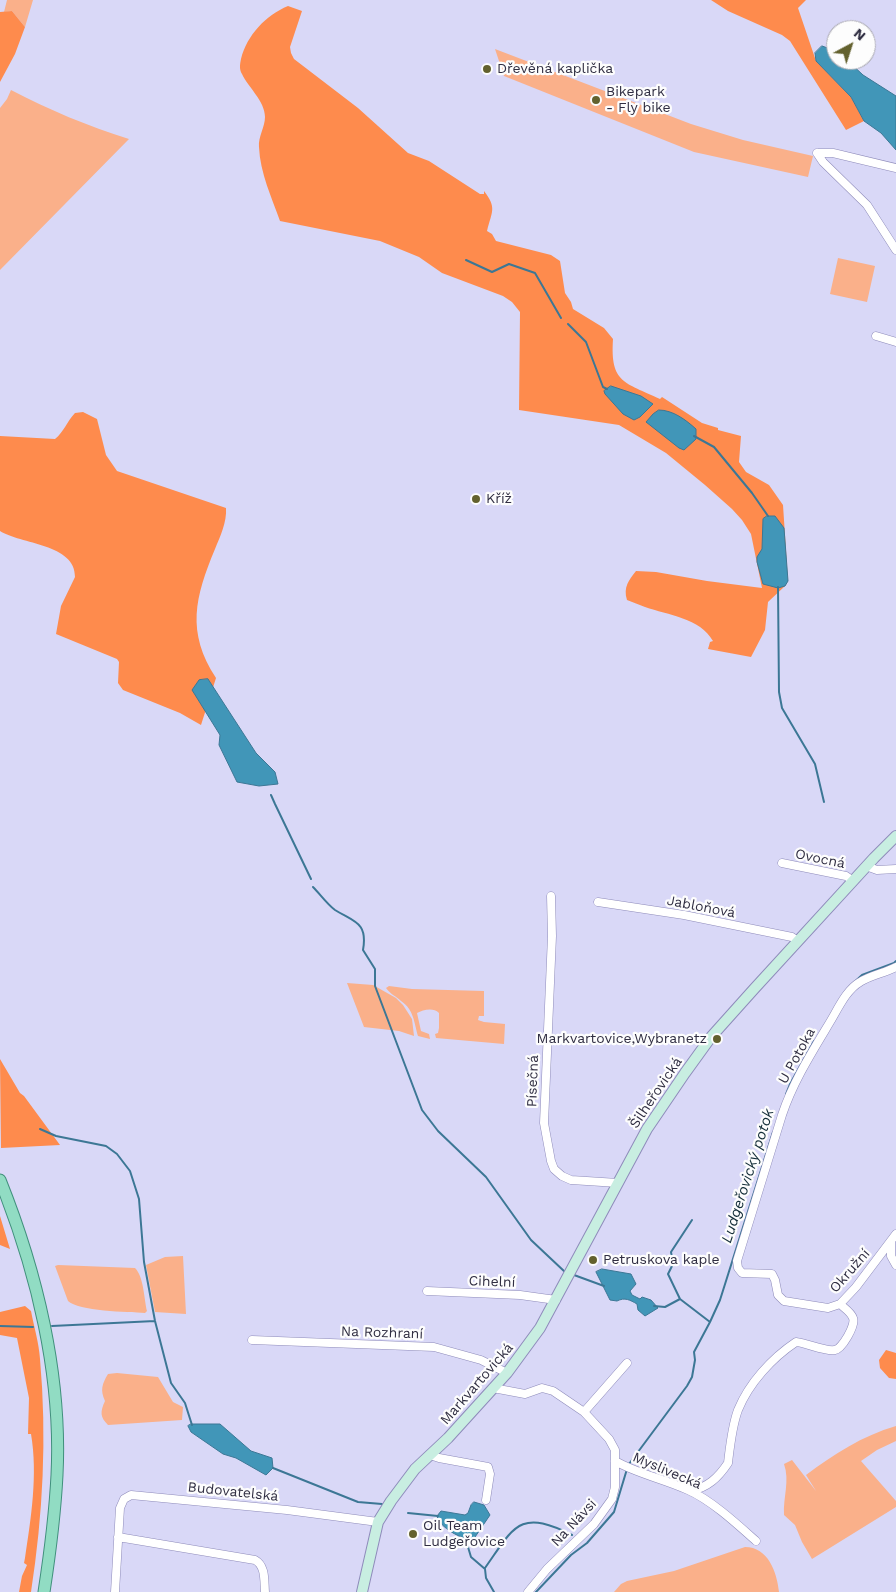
<!DOCTYPE html>
<meta charset="utf-8">
<style>
body{margin:0}
#map{position:relative;width:896px;height:1592px;overflow:hidden;background:#d9d8f7;font-family:"Work Sans",sans-serif}
canvas{display:block}
.north{position:absolute;left:826px;top:20px;width:50px;height:50px;box-sizing:border-box;background:#fdfdfd;border:1px solid #abaab2;border-radius:50%;rotate:40deg;font-size:14px;font-weight:700;line-height:20px;text-align:center;color:#302e42}
.north::after{content:'';display:block;margin:auto;width:18px;height:22px;background:#63612e;clip-path:polygon(50% 0,100% 100%,50% 72%,0 100%)}
</style>
<div id="map">
<canvas width="896" height="1592"></canvas>
<div class="north">N</div>
</div>
<script>
const c = document.querySelector('canvas').getContext('2d');
c.lineJoin = 'round';
function fill(path, color) { c.fillStyle = color; c.fill(path, 'evenodd'); }
function stroke(path, color, width, dash) { c.strokeStyle = color; c.lineWidth = width; c.lineCap = dash ? 'butt' : 'round'; c.setLineDash(dash || []); c.stroke(path); }
function label(font, color, halo, rows, align = 'center') {
  c.font = font + ' "Work Sans",sans-serif'; c.lineWidth = 4.5; c.setLineDash([]); c.textBaseline = 'middle'; c.strokeStyle = halo; c.fillStyle = color; for (const [text, x, y, turn = 0] of rows) {
    c.save(); c.translate(x, y); c.rotate((+turn || 0) * Math.PI / 180); c.textAlign = isNaN(turn) ? turn : align; if (halo) c.strokeText(text, 0, 0); c.fillText(text, 0, 0); c.restore();
  }
}
const green = new Path2D(`
 M7,0H33L25,27L12,11L4,12Z
 M495,49L691,124L743,140L813,156L808,177L694,152L504,76Z
 M11,90C49,110 88,126 129,139L0,270V108L7,99Z
 M838,258L875,266L867,302L830,294Z
 M347,983L373,985L396,998L403,1005L412,1019L414,1036L399,1031L364,1027Z
 M389,986L412,989L484,991V1016H479L478,1020L484,1022L505,1024L504,1044L436,1038L435,1034L438,1033L439,1028V1013C433,1007 423,1010 417,1013L421,1031L429,1034L430,1039L418,1036C414,1022 414,1010 401,1001C396,996 390,994 386,988Z
 M183,1256L186,1314L155,1312L146,1265L165,1257Z
 M58,1265L135,1268C144,1277 144,1299 147,1311L145,1313C128,1312 78,1311 68,1301L55,1266Z
 M117,1373L158,1377L173,1402L183,1407L182,1420L108,1425C100,1417 100,1412 105,1401C100,1390 102,1384 108,1374Z
 M896,1426V1441L877,1450L861,1461L896,1501V1507L812,1559L802,1542L795,1525L784,1515C783,1497 790,1481 784,1464L792,1460L816,1491L806,1475C834,1454 862,1436 896,1426Z
 M745,1547C768,1547 777,1572 779,1592H614L621,1584L627,1581L674,1571Z`);
const forest = new Path2D(`
 M711,0H806L798,8L816,61L851,97L864,121L846,130L790,41L782,35L728,11Z
 M288,6L302,11L290,47L291,53L294,59L358,108L408,153L429,161L480,194H484V191C497,208 492,211 487,231L492,234L496,241L551,255L560,261L565,293L571,302L573,309L604,328L613,339C610,384 625,382 660,399L662,397L702,423L718,428V430L741,436L739,462L746,472L769,485L783,505L788,581L785,586L768,602L765,630L751,657L708,649L710,642L713,641C700,618 668,615 645,607C639,605 633,602 627,600C623,587 629,580 636,571L656,572L707,581L762,588L751,534L742,520L732,509L705,485L666,453L619,425L519,410L520,312L512,302L503,296L442,273L419,257L380,241L280,221C272,198 260,173 259,147C258,137 265,127 265,117C265,101 248,87 242,74C239,69 240,64 241,59C247,35 266,15 288,6Z
 M12,11L25,27L15,54L0,82V12Z
 M83,412L97,419L106,455L117,471L226,508C227,522 220,537 215,549C195,597 186,632 216,678L201,725L180,713L123,690L118,683L119,662L117,659L56,634L61,606L75,577C76,544 20,544 0,531V436L55,439C64,432 67,421 75,413Z
 M0,1059L20,1093L24,1096L60,1145L1,1148Z
 M0,1216L10,1249L0,1245Z
 M25,1306L31,1311C34,1327 39,1343 40,1359C47,1437 43,1515 31,1592H19L22,1576L27,1565L24,1563L25,1558C31,1518 38,1475 31,1434H28L29,1398L17,1338L0,1335V1312Z
 M886,1350L896,1353V1379L889,1378L880,1368L879,1360Z`);
const water = new Path2D(`
 M822,46L836,51V60H847L863,75L896,96V150L881,133L864,121L851,97L816,61L815,53Z
 M611,386L641,396L653,404L640,417L634,420L623,414L605,394L604,391Z
 M659,410C673,410 686,420 696,429V439L684,450L679,448L646,422L653,414Z
 M767,516H775L784,528L788,581L785,586L778,588L763,584L757,562V557L762,549L763,519Z
 M208,679L256,753L275,772L278,784L259,786L237,782L219,745L220,735L192,690L199,680Z
 M602,1269L631,1274L636,1284L630,1291L632,1295L640,1299L642,1297L651,1300L658,1308L645,1316L638,1310L637,1304C630,1300 625,1297 617,1301L610,1300L596,1272Z
 M191,1424H220L251,1451L272,1458L273,1468L266,1475L236,1458L223,1454L191,1432L188,1426Z
 M474,1502L484,1505L490,1515L473,1540C461,1539 440,1528 437,1516L441,1511L465,1515L468,1513L471,1505Z`);
const stream = new Path2D(`
 M466,260L492,272L509,264L535,273L561,318
 M568,324L586,342L603,387L607,389
 M694,436L714,447L752,493L768,516
 M778,587L779,692L782,708L815,764L824,802
 M271,795L275,804L311,879
 M313,887C320,894 327,904 335,910C354,922 368,922 363,950L375,969V986L422,1110L438,1131L486,1177L531,1240L565,1272
 M849,987L862,975L894,963L896,961
 M786,1094L790,1084L814,1041
 M40,1129L56,1136L106,1146L117,1154L130,1171L139,1199L144,1262L155,1321L171,1383L185,1403L192,1425
 M574,1275L604,1286
 M680,1299L668,1274L673,1264L671,1252L692,1220
 M654,1306L665,1307L680,1299L710,1322
 M0,1326L33,1327
 M52,1326L155,1321
 M629,1464L687,1386L692,1377L695,1360L694,1352L710,1322L720,1300L773,1132
 M273,1468L358,1502L382,1504
 M408,1513L438,1516
 M465,1537L471,1557L485,1569L486,1578L494,1592
 M485,1568C514,1527 519,1508 572,1535
 M536,1592L571,1555L587,1543L614,1512L627,1469`);
const street = new Path2D(`
 M817,153L823,162L867,205L896,250
 M817,153H833L896,168
 M876,336L896,342
 M782,863L846,876L852,880
 M866,866L877,870L896,869
 M551,896L552,936L544,1123L551,1161L554,1169L562,1176L571,1180L618,1183
 M598,902L684,915L792,937L798,941
 M896,967C885,973 871,975 860,982C846,990 838,1009 830,1022C812,1052 793,1082 782,1115L737,1261L738,1268L742,1273L772,1274L775,1280L778,1295L784,1301L828,1308L840,1304L856,1287L896,1234
 M891,1241V1256L896,1265
 M427,1291L520,1295L556,1300
 M252,1340L434,1347L481,1360L507,1373
 M493,1388L525,1394L542,1388L553,1391L584,1412L609,1439L615,1450V1487L612,1499L594,1524L547,1569L528,1592
 M584,1412L627,1363
 M430,1455L439,1458L488,1467L490,1474L486,1500
 M615,1461C638,1474 664,1479 688,1490C711,1500 737,1524 756,1541
 M691,1491C708,1487 718,1478 728,1463C730,1446 732,1426 738,1410C749,1383 772,1358 796,1342C807,1343 825,1352 835,1350C842,1349 856,1325 853,1318C851,1312 844,1308 840,1304
 M118,1537L255,1560C266,1566 264,1581 265,1592
 M115,1592L120,1508L124,1499L131,1495L287,1510L378,1522`);
const secondary = new Path2D(`
 M362,1592L378,1522L391,1501L415,1469L448,1438L507,1373L540,1328L647,1129L685,1073L711,1037L754,989L874,858L896,836`);
const primary = new Path2D(`
 M0,1180C37,1272 62,1376 57,1475C55,1514 50,1553 44,1592`);
const markers = [
 [487,69,5,"#63612e"],
 [596,100,5,"#63612e"],
 [476,499,5,"#63612e"],
 [717,1039,5,"#63612e"],
 [593,1260,5,"#63612e"],
 [413,1534,5,"#63612e"]
];
const poiNames = [
 ["Dřevěná kaplička",497,69],
 ["Bikepark",606,92],
 ["- Fly bike",606,108],
 ["Kříž",486,499],
 ["Markvartovice,Wybranetz",707,1039,"right"],
 ["Petruskova kaple",603,1260],
 ["Oil Team",423,1526],
 ["Ludgeřovice",423,1542]
];
const streetNames = [
 ["Ovocná",820,859,12],
 ["Jabloňová",701,907,11],
 ["U Potoka",797,1056,-61],
 ["Písečná",533,1081,-88],
 ["Šilheřovická",656,1093,-56],
 ["Okružní",850,1271,-49],
 ["Cihelní",492,1282,2],
 ["Na Rozhraní",382,1333,2],
 ["Markvartovická",477,1384,-49],
 ["Myslivecká",667,1471,23],
 ["Budovatelská",233,1492,6],
 ["Na Návsi",574,1523,-47]
];
const waterNames = [
 ["Ludgeřovický potok",748,1176,-72]
];
fill(green, '#fab08a');
fill(forest, '#fe8b4d');
fill(water, '#4196b8');
stroke(water, '#3c7795', 1);
stroke(stream, '#3c7795', 2);
stroke(street, '#8e8bba', 9);
stroke(secondary, '#8e8bba', 12);
stroke(primary, '#40907c', 13);
stroke(street, '#fff', 8);
stroke(secondary, '#c8eee1', 10);
stroke(primary, '#91dcc3', 11);
for (const [x, y, r, color] of markers) { const dot = new Path2D(); dot.arc(x, y, r, 0, 2 * Math.PI); c.fillStyle = color; c.fill(dot); stroke(dot, '#fdfdfd', 2); }
label('14px', '#302e42', '#fdfdfd', poiNames, 'left');
label('14px', '#302e42', '#fdfdfd', streetNames);
label('italic 15px', '#132d38', '#fdfdfd', waterNames);
</script>
